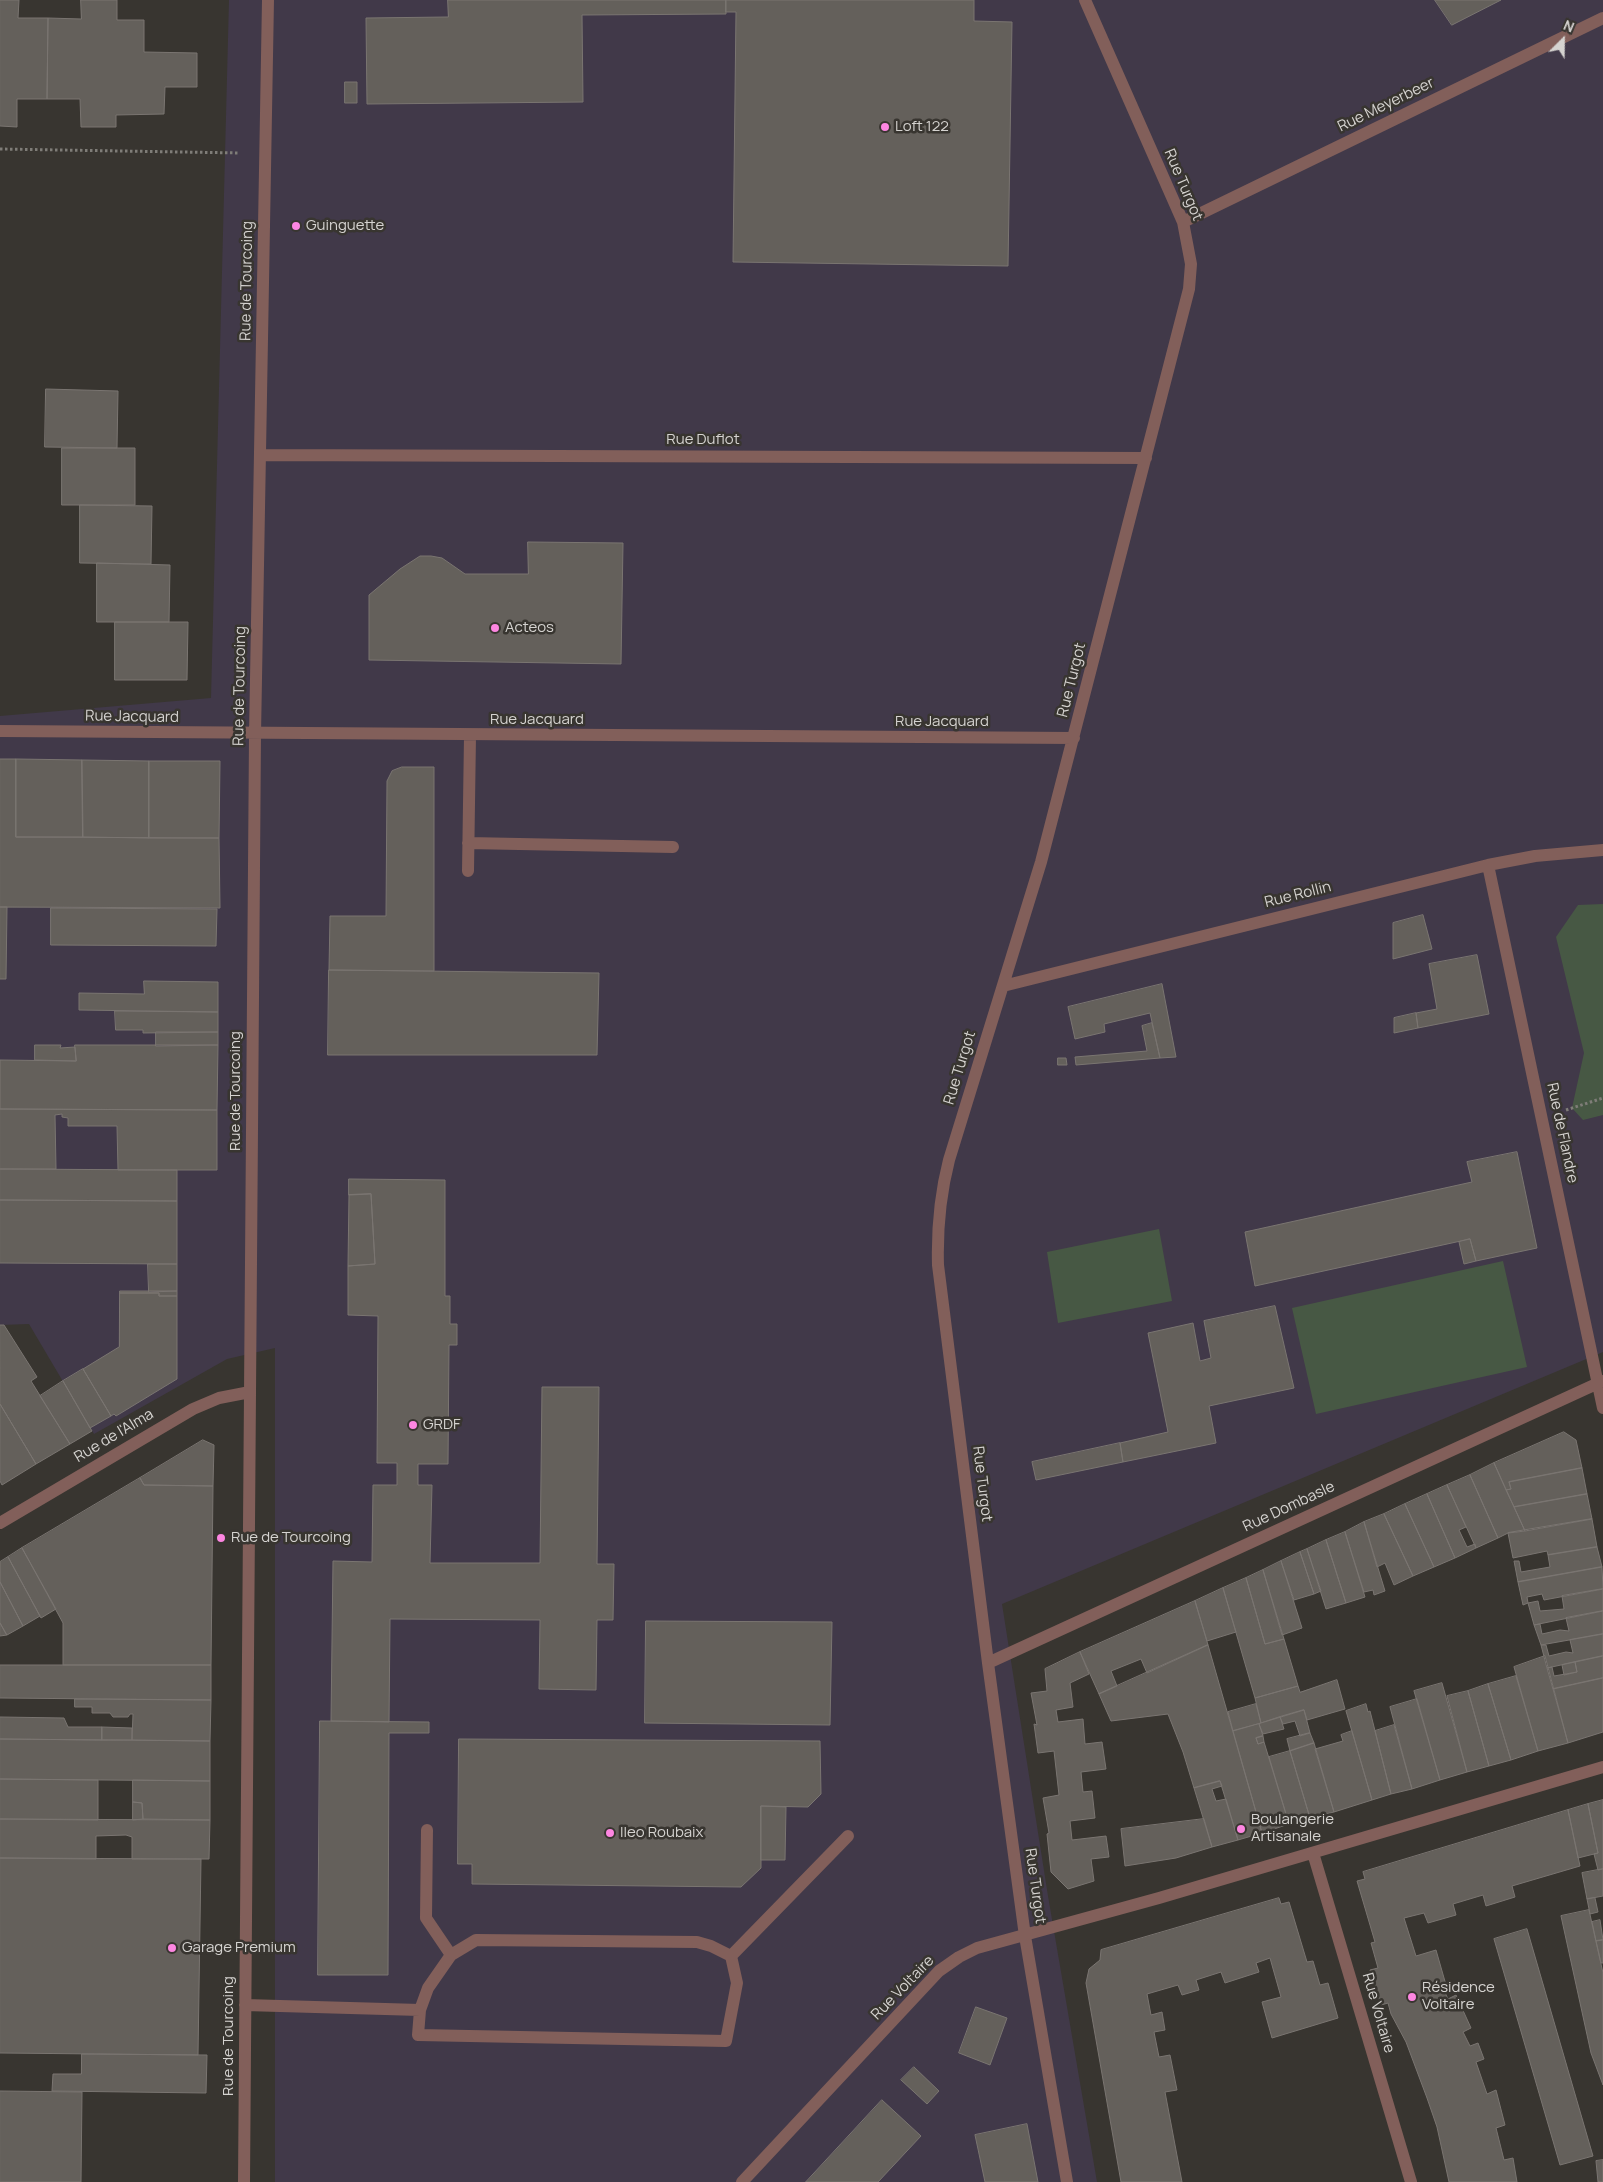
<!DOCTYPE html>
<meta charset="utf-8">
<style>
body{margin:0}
#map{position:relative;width:1603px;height:2182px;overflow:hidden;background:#383530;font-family:Manrope,sans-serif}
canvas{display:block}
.north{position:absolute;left:1538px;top:15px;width:50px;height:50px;-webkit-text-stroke:4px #383530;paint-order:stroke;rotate:23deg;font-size:14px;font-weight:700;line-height:20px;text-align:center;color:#d5d3d0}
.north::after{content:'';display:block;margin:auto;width:18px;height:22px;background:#d5d3d0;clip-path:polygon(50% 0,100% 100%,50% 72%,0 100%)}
</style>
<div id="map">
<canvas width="1603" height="2182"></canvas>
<div class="north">N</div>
</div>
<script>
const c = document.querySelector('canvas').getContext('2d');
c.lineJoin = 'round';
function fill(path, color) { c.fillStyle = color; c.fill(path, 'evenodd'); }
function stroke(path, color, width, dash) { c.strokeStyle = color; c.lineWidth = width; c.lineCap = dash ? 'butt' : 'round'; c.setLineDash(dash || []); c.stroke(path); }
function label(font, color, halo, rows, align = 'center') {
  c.font = font + ' Manrope,sans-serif'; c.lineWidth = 5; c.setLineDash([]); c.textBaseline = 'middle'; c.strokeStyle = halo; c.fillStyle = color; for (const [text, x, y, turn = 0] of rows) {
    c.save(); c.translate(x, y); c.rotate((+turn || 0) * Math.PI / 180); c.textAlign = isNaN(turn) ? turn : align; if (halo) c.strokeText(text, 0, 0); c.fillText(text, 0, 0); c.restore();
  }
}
const industrial = new Path2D(`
 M229,0H1603V1352L1002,1604L1048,1896L1097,2182H275V1348L227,1359L94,1434L29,1324L0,1325V716L211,698Z`);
const green = new Path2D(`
 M1603,904V1115L1583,1120L1572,1108L1584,1053L1556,937L1578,905Z
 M1159,1229L1172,1301L1058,1323L1047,1252Z
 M1503,1261L1527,1367L1316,1414L1292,1308Z`);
const building = new Path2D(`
 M0,0H19L18,18H48L47,99H17V127L0,126Z
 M81,0H117V20H144V52L197,53V87H165L164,114L116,115V127H81L80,99H47L48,18L81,19Z
 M448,0H726V14L582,15L583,102L367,104L366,18L448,17Z
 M726,0H974V21L1012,22L1008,266L733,262L736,12H726Z
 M1435,0H1501L1452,25Z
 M345,82H357V103H345Z
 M46,389L118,391L117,448L45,447Z
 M62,448H135V505H62Z
 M80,505L152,506L151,564L80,563Z
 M528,542L623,543L621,664L369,660V595L400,569L420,556H431L442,558L465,574H528Z
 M97,563L170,565L169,622H97Z
 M115,622H188L187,680H115Z
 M0,759H16V837L219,838L220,908L0,907Z
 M16,759L82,760L83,837H16Z
 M82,760L149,761V838L83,837Z
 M149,761H220L219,838H149Z
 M402,767H434V971L329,970L330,916H386L387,781L392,771Z
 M0,907H7L6,979H0Z
 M51,908L217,909L216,946L51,945Z
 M1423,915L1432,949L1393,959V923Z
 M1477,955L1489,1014L1418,1028L1416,1013L1437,1009L1429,964Z
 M329,970L599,973L597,1055H328Z
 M144,981L218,982V1012L79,1010V993L144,994Z
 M1162,984L1176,1057L1160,1058L1150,1013L1104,1024L1105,1032L1075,1039L1068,1007Z
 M115,1011L218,1012V1032L143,1033V1030H116Z
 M1416,1013L1418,1028L1394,1033V1018Z
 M1152,1023L1160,1058L1076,1065L1075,1057L1147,1051L1142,1026Z
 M156,1032H218V1045L156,1046Z
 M35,1045H61L60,1048L75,1047L76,1061L35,1060Z
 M75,1045H218L217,1110L0,1109V1060L76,1061Z
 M1058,1058H1066L1067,1065H1058Z
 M0,1109L217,1110V1170H118L117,1126H68V1118L62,1117V1114L55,1115L56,1169H0Z
 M1517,1152L1537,1248L1476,1261L1470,1239L1255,1286L1245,1232L1472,1182L1467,1162Z
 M0,1169L177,1170V1201L0,1200Z
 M349,1179L445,1180V1296H450V1324H457V1345H449L448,1464H418V1485H432L430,1563H540L542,1387H599L597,1564H614L613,1620H597L596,1690L539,1689L540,1620L390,1619L389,1722L331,1721L333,1561L372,1562L373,1485H397V1463H377L378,1316L348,1315V1266L375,1264L371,1194L349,1195Z
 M371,1194L375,1264L348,1266L349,1195Z
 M0,1200L177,1201V1264L0,1263Z
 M1470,1239L1476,1261L1464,1264L1459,1242Z
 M148,1264H177V1291L149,1292Z
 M120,1291H177V1296H159V1293H120Z
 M120,1293H159V1296H177V1379L116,1416L114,1414L111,1416L83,1369L119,1347Z
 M1275,1306L1294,1388L1209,1406L1216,1443L1123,1462L1120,1443L1168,1432L1148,1333L1193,1323L1200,1361L1211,1358L1204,1321Z
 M0,1325H4L37,1377L31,1381L70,1444L36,1464L0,1404Z
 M83,1369L111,1416L90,1428L63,1381Z
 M63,1381L92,1431L70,1444L40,1396Z
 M0,1404L36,1464L2,1485L0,1481Z
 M1564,1432L1576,1440L1582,1468L1509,1482L1511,1489L1506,1490L1494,1463Z
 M203,1440L214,1445L213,1486L144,1485L140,1478Z
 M1120,1443L1123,1462L1036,1480L1032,1462Z
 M1494,1463L1525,1531L1508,1533L1498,1538L1470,1475Z
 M1582,1468L1587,1494L1514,1507L1506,1490L1511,1489L1509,1482Z
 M1470,1475L1498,1538L1476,1548L1447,1485Z
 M140,1478L144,1485L213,1486L211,1665H63V1623L22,1548Z
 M1447,1485L1466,1527L1459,1530L1467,1547L1475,1544L1476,1548L1455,1558L1427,1494Z
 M1427,1494L1455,1558L1434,1567L1405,1504Z
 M1587,1494L1592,1519L1525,1531L1514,1507Z
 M1405,1504L1434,1567L1413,1576L1384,1514Z
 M1384,1514L1413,1576L1394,1585L1385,1563L1377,1567L1364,1522Z
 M1592,1519L1597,1547L1548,1555L1547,1551L1513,1558L1508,1533Z
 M1364,1522L1385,1591L1374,1595L1373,1590L1364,1592L1345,1532Z
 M1345,1532L1365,1597L1346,1603L1326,1540Z
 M1326,1540L1346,1603L1326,1609L1307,1549Z
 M1597,1547L1602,1567L1518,1582L1514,1561H1519L1521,1572L1550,1567L1548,1555Z
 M22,1548L56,1609L41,1618L8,1557Z
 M1307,1549L1321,1591L1314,1594L1300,1552Z
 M1300,1552L1314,1594L1294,1600L1281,1561Z
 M8,1557L40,1616L23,1626L0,1582V1562Z
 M1281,1561L1302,1628L1282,1635L1263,1570Z
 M1602,1567L1603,1589L1544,1600L1542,1594L1527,1597L1528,1603L1523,1605L1518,1582Z
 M1263,1570L1284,1639L1265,1644L1246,1578Z
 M1246,1578L1265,1644L1284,1639L1298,1686L1255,1698L1223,1588Z
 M0,1582L23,1626L7,1635L0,1623Z
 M1223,1588L1236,1632L1207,1641L1195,1601Z
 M1603,1589V1611L1534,1625L1528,1603L1538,1601L1540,1611L1564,1609L1562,1596Z
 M1195,1601L1208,1645L1147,1673L1141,1659L1111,1671L1117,1686L1099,1694L1080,1652Z
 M1603,1611V1634L1541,1645L1534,1625L1540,1624L1542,1634L1560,1630L1569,1631L1566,1618Z
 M646,1621L832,1622L830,1725L645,1723Z
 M0,1623L6,1634L7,1635L0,1636Z
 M1603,1634V1656L1547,1668L1541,1645H1546L1549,1656L1566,1652L1573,1653L1570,1640Z
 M1208,1645L1262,1833L1238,1840L1220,1781L1194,1788L1183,1752L1168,1714L1111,1721L1099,1694Z
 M1080,1652L1089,1674L1070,1683L1073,1707L1056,1710L1058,1722L1083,1719L1085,1744L1102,1742L1106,1769L1081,1772L1083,1792L1092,1791L1095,1818L1070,1821L1072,1840L1106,1836L1109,1857L1091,1859L1094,1881L1068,1889L1051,1872L1047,1834L1049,1833L1043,1798L1059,1795L1054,1751L1038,1753L1034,1724L1037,1725L1031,1693L1047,1691L1045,1669Z
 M1545,1656L1568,1743L1538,1751L1514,1667Z
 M1603,1656V1678L1553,1689L1547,1668L1552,1667L1554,1676L1577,1672L1575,1662Z
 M1575,1662L1577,1672L1564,1675L1562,1665Z
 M0,1665H211V1700L0,1698Z
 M1516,1676L1538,1751L1511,1760L1488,1684Z
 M1603,1678V1732L1568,1743L1553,1689Z
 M1337,1680L1345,1709L1307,1720L1304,1710L1261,1723L1255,1698L1298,1686L1300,1692Z
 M1442,1683L1467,1772L1440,1780L1414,1691Z
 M1488,1684L1511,1760L1489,1766L1468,1691Z
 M1468,1691L1489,1766L1467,1772L1447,1696Z
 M75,1699L211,1700L210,1741L132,1740L133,1714H130L128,1717H113L110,1713H92V1707H75Z
 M1417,1699L1440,1780L1412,1789L1390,1707Z
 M1256,1704L1261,1723L1233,1731L1228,1712Z
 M1366,1704L1368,1712L1370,1711L1391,1794L1372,1800L1346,1711Z
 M1304,1710L1310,1733L1300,1736L1295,1721L1283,1724L1280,1717Z
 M0,1717L64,1718L68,1727H102V1740L0,1739Z
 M1280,1717L1284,1729L1263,1734L1259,1724Z
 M320,1721L429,1722V1733H389L388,1975H318Z
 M1259,1724L1263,1736L1256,1738L1258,1744L1264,1742L1289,1824L1262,1833L1233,1731Z
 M1394,1725L1412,1789L1391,1794L1375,1731Z
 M102,1727L132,1728V1740H102Z
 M1352,1731L1372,1800L1334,1812L1315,1749L1343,1741L1341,1735Z
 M1310,1733L1314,1743L1290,1751L1287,1739Z
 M1263,1736L1264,1742L1258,1744L1256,1738Z
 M0,1739L210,1741V1781L0,1779Z
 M459,1739L820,1741L821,1794L808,1807L761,1806V1868L741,1887L472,1884V1864H458Z
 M1314,1743L1334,1812L1310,1818L1290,1751Z
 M1290,1751L1310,1818L1289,1824L1269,1757Z
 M0,1779L98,1780V1820L0,1819Z
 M133,1780L210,1781V1820L143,1819L142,1803L133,1802Z
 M1220,1781L1222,1786L1212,1789L1216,1801L1226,1799L1238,1840L1212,1847L1194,1788Z
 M1603,1800V1869L1598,1870L1594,1854L1598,1853L1588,1804Z
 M133,1802L142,1803L143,1819L133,1820Z
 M1588,1804L1598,1853L1578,1858L1568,1810Z
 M761,1806L786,1807L785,1860H761Z
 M1568,1810L1580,1866L1512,1886L1515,1897L1486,1906L1483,1895L1453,1904L1456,1915L1428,1923L1424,1913L1404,1918L1416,1956L1436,1950L1446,1985L1442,1986L1448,1999L1456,1995L1471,2028L1463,2032L1470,2046L1478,2043L1484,2059L1476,2062L1487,2094L1496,2090L1505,2125L1496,2128L1504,2160L1513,2158L1517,2182H1449L1437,2127L1427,2098L1406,2042L1391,2014L1388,2003L1381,2005L1370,1970L1378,1968L1371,1943L1375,1942L1357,1881L1365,1879L1363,1872Z
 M0,1819L210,1820L209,1859H132V1837L126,1835L96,1836V1859L0,1858Z
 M1204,1819L1212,1847L1176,1858L1125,1866L1121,1829Z
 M0,1858L201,1859L198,2055L0,2053Z
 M1603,1869V1896L1587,1899L1582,1873Z
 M1279,1898L1281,1904L1289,1902L1307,1962L1313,1961L1320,1985L1328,1983L1338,2018L1272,2038L1262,2002L1281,1997L1270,1958L1256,1963L1259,1972L1225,1983L1221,1972L1196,1980L1199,1990L1182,1995L1178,1985L1147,1994L1151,2015L1162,2012L1165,2030L1154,2032L1159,2057L1170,2055L1177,2090L1165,2092L1182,2182H1121L1086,1983L1089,1969L1100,1960L1101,1950Z
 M1595,1898L1598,1912L1590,1914L1587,1899Z
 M1589,1910L1603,1973V2085L1591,2053L1561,1916Z
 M1600,1920L1603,1940L1596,1941L1592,1922Z
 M1527,1929L1593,2156L1560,2165L1494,1939Z
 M1603,1940V1963H1601L1596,1941Z
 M976,2007L1007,2018L990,2065L959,2053Z
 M82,2054L207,2055L206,2093L52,2091L53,2074H81Z
 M914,2067L939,2091L927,2104L901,2080Z
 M0,2091L82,2092L81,2182H0Z
 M882,2100L921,2136L878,2182H806Z
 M1027,2124L1038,2182H985L975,2135Z
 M1603,2160V2182H1598L1596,2161Z`);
const path = new Path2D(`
 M0,149L240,153
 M1566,1110L1603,1098`);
const minor = new Path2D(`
 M1183,222L1603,18
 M260,455L1146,458
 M0,731L1074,738
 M468,843L673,847
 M1488,865L1603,1408
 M468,871L470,736
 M1003,986L1488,865L1535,856L1603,850
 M0,1523L193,1409L219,1398L250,1392
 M988,1663L1603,1381
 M427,1830L426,1918L451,1955
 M1313,1853L1411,2182
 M731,1956L848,1836
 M245,2005L420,2010L418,2035L726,2041L737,1983L731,1956L711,1946L697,1942L476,1940L451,1955L428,1988L420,2010
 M244,2182L255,735L268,0
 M742,2182L939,1971L959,1957L977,1948L1159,1898L1603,1767
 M1067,2182L1025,1936L988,1663L938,1265C937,1229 940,1195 949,1160L1041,862L1189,289L1191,264L1183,222L1085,0`);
const markers = [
 [885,127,5,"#fd86e1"],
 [296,226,5,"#fd86e1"],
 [495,628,5,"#fd86e1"],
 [413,1425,5,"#fd86e1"],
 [221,1538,5,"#fd86e1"],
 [1241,1829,5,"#fd86e1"],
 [610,1833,5,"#fd86e1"],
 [172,1948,5,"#fd86e1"],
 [1412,1997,5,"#fd86e1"]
];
const streetNames = [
 ["Rue Meyerbeer",1386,105,-26],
 ["Rue Turgot",1183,185,67],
 ["Rue de Tourcoing",247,281,-89],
 ["Rue Duflot",703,440],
 ["Rue Turgot",1072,680,-76],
 ["Rue de Tourcoing",240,686,-89],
 ["Rue Jacquard",132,717,1],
 ["Rue Jacquard",537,720],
 ["Rue Jacquard",942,722],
 ["Rue Rollin",1298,895,-14],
 ["Rue Turgot",960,1068,-73],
 ["Rue de Tourcoing",236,1091,-90],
 ["Rue de Flandre",1562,1133,78],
 ["Rue de l'Alma",114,1436,-31],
 ["Rue Turgot",982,1484,83],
 ["Rue Dombasle",1289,1507,-25],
 ["Rue Turgot",1035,1886,82],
 ["Rue Voltaire",903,1988,-46],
 ["Rue Voltaire",1378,2013,74],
 ["Rue de Tourcoing",229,2036,-90]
];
const poiNames = [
 ["Loft 122",895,127],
 ["Guinguette",306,226],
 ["Acteos",505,628],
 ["GRDF",423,1425],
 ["Rue de Tourcoing",231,1538],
 ["Boulangerie",1251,1820],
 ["Artisanale",1251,1837],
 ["Ileo Roubaix",620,1833],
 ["Garage Premium",182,1948],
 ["Résidence",1422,1988],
 ["Voltaire",1422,2005]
];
fill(industrial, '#413949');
fill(green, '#475844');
fill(building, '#64605b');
stroke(building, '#7a7571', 1);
stroke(path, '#7f7d78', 3, [2.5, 2.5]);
stroke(minor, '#825f5a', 12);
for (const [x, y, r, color] of markers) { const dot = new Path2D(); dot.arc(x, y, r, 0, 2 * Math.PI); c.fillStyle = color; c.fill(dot); stroke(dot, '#383530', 2); }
label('15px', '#d5d3d0', '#383530', streetNames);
label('15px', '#d5d3d0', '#383530', poiNames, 'left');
</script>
